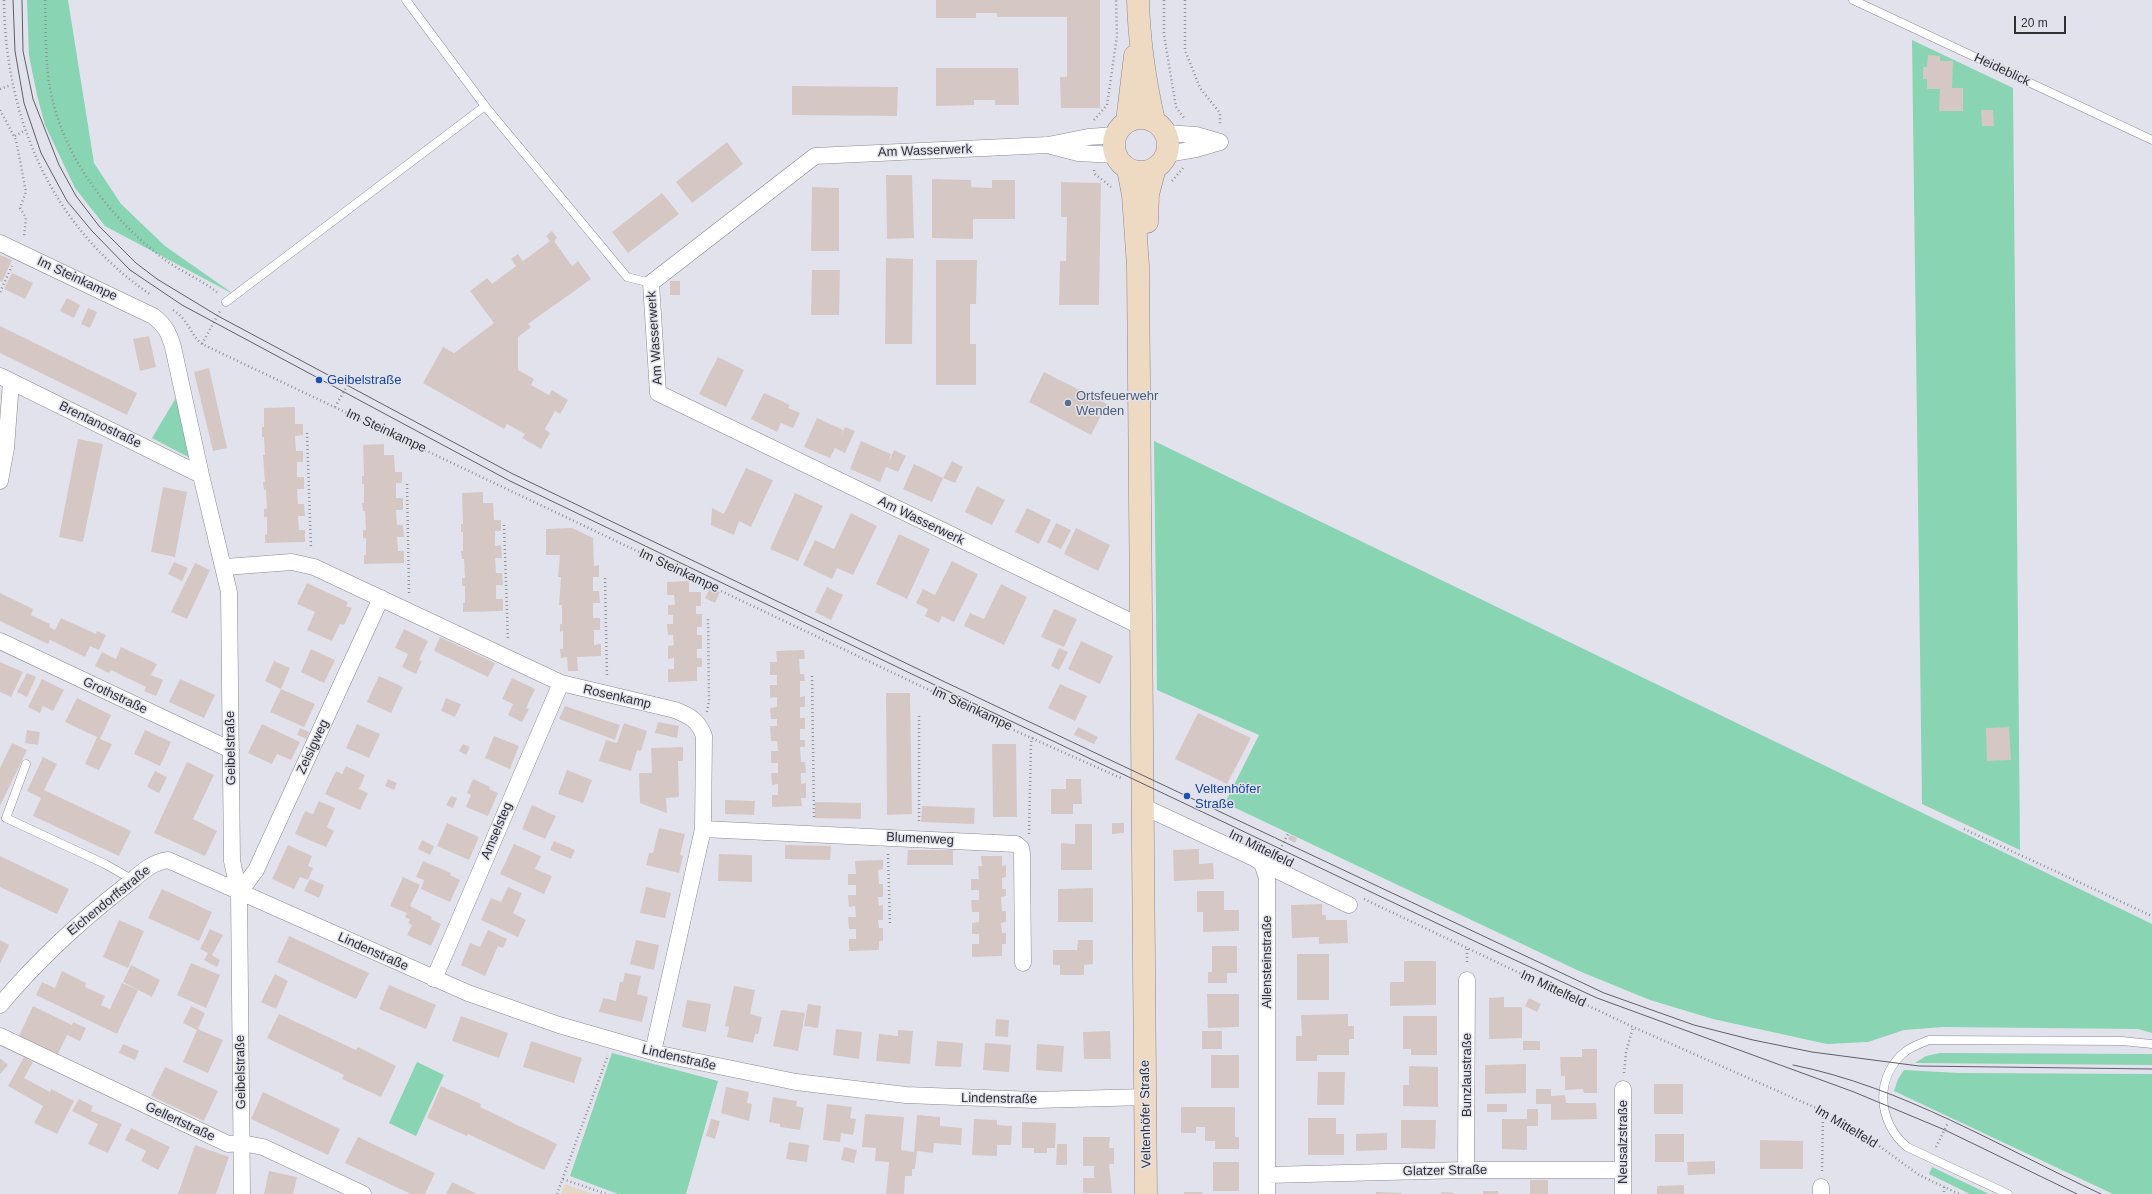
<!DOCTYPE html>
<meta charset="utf-8">
<style>
body{margin:0}
#map{position:relative;width:2152px;height:1194px;overflow:hidden;background:#e2e2ed;font-family:Arial,sans-serif}
canvas{display:block}
.scale{position:absolute;left:2014px;top:16px;width:52px;height:18px;box-sizing:border-box;border:2px solid #313135;border-top:0;padding-left:5px;font-size:12px;line-height:14px;white-space:nowrap;color:#313135;-webkit-text-stroke:3px #e2e2ed;paint-order:stroke}
</style>
<div id="map">
<canvas width="2152" height="1194"></canvas>
<div class="scale">20 m</div>
</div>
<script>
const c = document.querySelector('canvas').getContext('2d');
c.lineJoin = 'round';
function fill(path, color) { c.fillStyle = color; c.fill(path, 'evenodd'); }
function stroke(path, color, width, dash) { c.strokeStyle = color; c.lineWidth = width; c.lineCap = dash ? 'butt' : 'round'; c.setLineDash(dash || []); c.stroke(path); }
function label(font, color, halo, rows, align = 'center') {
  c.font = font + ' Arial,sans-serif'; c.lineWidth = 3; c.setLineDash([]); c.textBaseline = 'middle'; c.strokeStyle = halo; c.fillStyle = color; for (const [text, x, y, turn = 0] of rows) {
    c.save(); c.translate(x, y); c.rotate((+turn || 0) * Math.PI / 180); c.textAlign = isNaN(turn) ? turn : align; if (halo) c.strokeText(text, 0, 0); c.fillText(text, 0, 0); c.restore();
  }
}
const education = new Path2D(`
 M565,1184L593,1194H561Z`);
const green = new Path2D(`
 M27,0H68L94,163L121,204L165,246L235,295L105,226L75,188L45,125L37,95L29,56Z
 M1912,40L2013,88L2020,850L1922,804Z
 M177,396L192,459L152,438Z
 M1154,441L2152,924V1033L2138,1029L1943,1027L1904,1030L1868,1042L1827,1044L1713,1019L1650,1000L1579,971L1225,803L1259,735L1157,690Z
 M612,1053L718,1081L686,1194H618L570,1176Z
 M1940,1053L2149,1054H2152V1065L1915,1063L1926,1056Z
 M417,1062L444,1075L416,1136L389,1123Z
 M1904,1070L1959,1073L2152,1074V1194H2113L1894,1091L1898,1079Z
 M1932,1167L1989,1194H1970L1929,1174Z`);
const building = new Path2D(`
 M936,0H1100V108H1061L1060,77H1067V17H997V13H976V18H936Z
 M1928,55L1940,56V61H1953L1952,88H1963V111H1939L1940,89H1927V79H1923V67H1927Z
 M936,68H1018L1019,105H995V100H974V105L936,106Z
 M792,86L898,87L897,116L792,115Z
 M1981,110H1993L1994,126H1982Z
 M727,142L743,164L692,203L676,182Z
 M886,175H912L914,238L887,239Z
 M932,179L971,180V187L992,188V180H1015V219H973V239L932,238Z
 M1061,182L1101,183L1099,305H1059L1060,261H1066L1067,217H1061Z
 M812,187L839,188V251H811Z
 M662,193L679,214L628,253L612,232Z
 M552,231L557,238L554,241L572,266L578,261L591,279L528,324L531,327L518,337V370L534,379L531,385L549,395L552,390L568,400L560,414L555,411L545,429L550,433L541,449L522,438L525,434L507,424L504,429L423,383L443,347L454,353L494,323L470,291L487,278L492,284L516,266L511,259L518,254L523,261L550,241L546,236Z
 M0,255L12,260L2,282L0,281Z
 M886,258L913,259L912,344H885Z
 M936,260H977L976,304H970V344H976V385H936Z
 M812,270H840L839,315H811Z
 M12,273L33,283L25,299L4,289Z
 M670,281H680V295H670Z
 M67,298L80,305L74,318L60,311Z
 M88,308L97,312L90,328L81,324Z
 M0,326L137,393L127,415L0,353Z
 M149,336L156,367L140,371L133,339Z
 M718,357L744,370L726,407L699,394Z
 M209,368L227,448L213,451L194,372Z
 M1044,372L1107,404L1091,435L1029,402Z
 M764,393L790,405L788,408L800,413L793,428L781,423L777,432L751,419Z
 M295,407V424H303V435L295,436L296,451H303V462H297V477H304V489H297L298,504H304L305,516H298L299,530H305V542L265,543V535L267,534V517H264V509H267L266,490H264L263,482H265L263,455H265L264,437H262V427H264V408Z
 M817,418L843,430L841,436L845,427L855,431L845,453L835,448L830,458L804,447Z
 M78,439L103,444L83,542L59,537Z
 M861,441L891,454L889,462L894,450L906,456L898,472L886,467L880,482L850,469Z
 M384,444V455H394L395,472H402V483H396V498H403V510H396L397,525H403L404,537H397L398,551H404V563L364,564V555H366V538H363V530H366L365,511H363L362,503H364V484H362V476H364L363,445Z
 M952,461L963,467L955,483L943,478Z
 M914,464L943,478L932,502L903,489Z
 M746,468L773,480L751,527L739,521L734,535L711,525L712,508L724,514Z
 M977,486L1005,500L992,525L965,512Z
 M163,487L187,492L175,557L151,552Z
 M483,492V503H493L494,520H501V531H495V546L501,545L502,558H495L496,573H502L503,585H496V599H503V611L463,612V603H465V586H462V578H465L464,559H462L461,551H463V532H461V524H463L462,493Z
 M795,493L823,506L798,561L770,549Z
 M1027,508L1051,520L1039,544L1015,532Z
 M851,513L877,526L853,575L837,568L832,579L803,565L815,540L834,549Z
 M1056,523L1071,530L1061,549L1047,542Z
 M572,528L593,538L594,566L599,565V577H593V591H599L600,603H593V618H600V630H594V645L601,644V656L577,657L578,671H568L567,657L561,658L560,649H563V631L560,632V624H562V605H559L561,577H558L560,555H546V529Z
 M1076,528L1110,545L1098,571L1064,554Z
 M899,534L930,549L907,599L876,584Z
 M952,561L978,574L954,622L942,616L939,623L925,616L928,609L916,603L923,589L935,595Z
 M174,562L188,568L182,581L168,574Z
 M195,563L210,570L187,619L171,612Z
 M689,581V592H701V606H696V614H702V627H697V635H702V649H697V658H702V667H697V681L668,682V669H674V658L668,659V646L674,645L673,635H668L667,624H673V615H668V605H675L674,595H667V582Z
 M307,583L348,602L346,606L352,608L344,625L340,624L332,641L307,630L315,612L297,604Z
 M1001,584L1027,597L1004,645L964,626L970,613L984,619Z
 M827,587L843,595L831,620L815,612Z
 M710,588L720,592L715,603L705,598Z
 M0,593L33,609L31,615L50,624L49,627L55,630L61,618L96,634L97,631L106,635L99,650L90,646L85,657L50,640L48,644L0,621Z
 M1054,609L1077,619L1064,647L1041,637Z
 M404,629L428,641L419,660L422,661L416,674L402,667L408,654L395,648Z
 M440,637L495,663L488,677L434,651Z
 M1081,641L1113,656L1100,684L1068,669Z
 M121,647L157,664L151,675L163,680L156,696L144,691L146,687L111,670L109,673L95,666L102,652L116,659Z
 M1059,648L1068,652L1059,670L1051,666Z
 M311,649L335,660L324,683L301,672Z
 M804,650L805,659H799L800,674H804L805,681H800V697L805,696V707H800V718H805V729H800V740H805V747H800L801,762H805L806,773H801V784L806,783V798H801L802,806L772,807V795H778V784L772,785L771,773H778V763H771V751H778L777,741H771L770,726H777V719H771L770,708L777,707V697L770,698V685H777V675H770V662H777L776,651Z
 M274,661L290,668L281,689L265,681Z
 M0,662L23,672L11,697L0,692Z
 M27,673L36,677L27,697L17,692Z
 M379,676L403,687L391,713L367,702Z
 M512,678L535,689L526,708L529,709L522,722L508,715L513,704L502,699Z
 M42,679L64,690L53,711L43,706L40,713L28,707Z
 M180,679L215,695L204,718L169,702Z
 M1060,684L1087,696L1075,721L1048,708Z
 M281,689L315,704L304,727L270,712Z
 M886,693H910L912,814L887,815Z
 M77,698L111,715L100,739L112,744L99,770L85,764L97,737L65,722Z
 M446,698L461,704L455,717L441,711Z
 M565,706L620,725L615,740L559,719Z
 M1198,713L1251,738L1227,784L1175,759Z
 M658,722L679,726L677,738L655,733Z
 M624,723L647,731L641,751L637,750L631,771L599,761L606,740L617,743Z
 M262,724L300,742L291,760L277,754L272,764L248,753Z
 M357,724L380,734L369,758L346,748Z
 M1078,727L1098,737L1094,744L1074,735Z
 M2009,727L2011,760L1987,761L1986,728Z
 M300,728L309,732L307,739L297,735Z
 M27,730L40,732L38,745L25,743Z
 M145,730L171,742L160,766L134,754Z
 M494,736L519,746L510,769L485,758Z
 M12,743L27,750L0,806V768Z
 M463,744L470,747L466,755L459,751Z
 M992,744H1016L1017,817H993Z
 M683,747V761H678L679,797L666,798L667,813L640,803L639,773H652L651,748Z
 M43,757L57,764L44,790L131,831L119,856L33,816L41,798L27,791Z
 M187,762L214,775L193,819L217,831L205,856L154,833Z
 M346,766L365,775L359,789L368,793L360,810L325,794L336,771L342,774Z
 M567,770L592,780L583,803L558,794Z
 M155,771L167,777L159,793L147,787Z
 M388,779L397,783L394,790L385,786Z
 M473,779L490,787L489,789L498,793L488,816L466,807L471,795L467,793Z
 M1066,779H1081L1082,804H1073V814H1051V789H1066Z
 M451,796L457,798L453,808L446,805Z
 M725,800L755,801L754,815L725,814Z
 M319,801L335,808L327,827L334,831L326,847L295,834L305,811L313,814Z
 M815,802L861,803V819L815,818Z
 M532,805L556,816L545,839L522,829Z
 M922,806L975,808L974,824L921,822Z
 M447,823L479,837L469,860L437,846Z
 M1112,823H1124V833L1112,834Z
 M1075,824H1092V870H1061V843L1075,844Z
 M659,828L685,834L680,855L683,856L679,873L646,865L649,853H653Z
 M1290,835L1297,838L1295,843L1288,839Z
 M422,840L434,846L430,855L418,849Z
 M554,841L575,850L571,859L550,850Z
 M514,844L541,856L535,869L552,876L544,894L500,874Z
 M288,845L312,856L308,866L313,868L308,880L300,877L294,889L272,879Z
 M785,845L831,846L830,860L785,859Z
 M1199,849V864L1213,863L1214,879L1174,881L1173,850Z
 M908,850H953V865H907Z
 M719,854L752,855V882L718,881Z
 M0,856L69,889L57,914L0,887Z
 M981,856H1002V866L1006,865V877L1002,878V889H1006V896L1001,897L1002,911H1006V922L1001,923L1002,933H1006V944H1002V956L972,957V944H979V934H972V923L979,922V912H972L971,900H979V890H971V879H979L978,866H982Z
 M883,860V869L878,870L879,884H883V897H878L879,906L883,905V920H878L879,928H883V941H879V950L849,951V939H856V929H849L848,917H856L855,906L849,907L848,895H856V885H848V874H856L855,861Z
 M423,861L451,873L450,875L460,880L450,902L421,889L424,880L416,877Z
 M403,877L420,885L410,906L432,917L431,919L441,924L431,946L407,935L412,925L408,923L410,920L405,917L407,913L390,906Z
 M310,879L324,885L319,898L304,891Z
 M508,887L522,893L513,913L526,920L518,937L481,920L491,898L501,902Z
 M646,887L671,893L665,918L640,913Z
 M1093,888V922H1058V889Z
 M162,889L212,912L199,941L148,918Z
 M1197,891H1224V910H1239V931L1203,932V912H1197Z
 M1322,904V915H1326V920H1347L1348,943L1319,944V937L1292,938L1291,905Z
 M119,920L144,931L128,968L103,957Z
 M210,929L223,935L212,955L220,960L217,967L204,960L208,953L200,949Z
 M488,930L507,939L503,948L498,946L485,976L461,965L470,943L480,947Z
 M289,936L369,973L356,999L277,962Z
 M0,940L9,945L0,964Z
 M636,940L659,945L654,970L630,964Z
 M1078,940H1093V964L1084,965V975H1060V965H1053V950H1077Z
 M1212,946H1237V973H1227V983H1208V972H1212Z
 M1297,954H1329V1000H1297Z
 M1404,961H1436V1005L1390,1006V982H1404Z
 M191,963L220,975L206,1008L177,995Z
 M131,965L160,980L152,997L123,982Z
 M62,971L86,983L85,987L105,996L101,1005L110,1009L122,983L138,990L117,1034L36,995L42,982L55,988Z
 M625,973L641,976L637,994L648,997L642,1022L599,1012L603,998L616,1001L620,982H623Z
 M275,974L288,981L276,1009L261,1002Z
 M389,985L436,1005L426,1029L379,1009Z
 M734,986L755,990L750,1014L762,1017L758,1034H755L753,1043L727,1037L729,1027L725,1026Z
 M1207,994H1239V1027L1208,1028Z
 M1504,997V1007H1522V1038L1489,1039V998Z
 M1529,998L1541,1004L1537,1012L1525,1006Z
 M687,1000L711,1004L706,1032L682,1027Z
 M808,1004L821,1006L818,1028L804,1026Z
 M33,1006L72,1025L73,1022L86,1028L80,1041L67,1035L58,1054L19,1036Z
 M191,1006L205,1013L198,1029L223,1040L208,1073L183,1062L197,1030L183,1023Z
 M781,1010L805,1013L798,1051L773,1046Z
 M279,1014L356,1050L358,1047L396,1066L381,1097L342,1079L344,1075L267,1038Z
 M1348,1014V1026H1354V1039H1349V1055H1317V1061H1296V1036H1302L1301,1015Z
 M461,1016L508,1033L499,1058L452,1041Z
 M1403,1016H1437V1055H1411V1049H1403Z
 M996,1019L1009,1020L1008,1037L995,1036Z
 M836,1029L862,1032L859,1059L833,1055Z
 M898,1030L913,1031L910,1064L876,1061L879,1034L898,1036Z
 M1110,1031L1111,1059H1084L1083,1032Z
 M1202,1031H1222V1049H1202Z
 M531,1041L582,1058L574,1083L523,1067Z
 M937,1041L963,1043L961,1067L935,1066Z
 M1523,1041H1540V1050H1523Z
 M985,1043L1011,1045L1009,1072L983,1070Z
 M123,1044L139,1051L135,1060L119,1053Z
 M1037,1044L1064,1046L1062,1072L1036,1070Z
 M1582,1049H1597V1093H1584L1583,1089L1565,1090V1076H1561L1560,1057H1582Z
 M1211,1055H1239V1088H1211Z
 M24,1057L33,1062L24,1078L50,1092L51,1089L74,1101L57,1134L34,1123L43,1106L8,1086Z
 M0,1058L8,1065L0,1074Z
 M1526,1064V1093L1485,1094V1065Z
 M1409,1066L1438,1067V1107L1403,1106V1085H1409Z
 M165,1067L218,1091L204,1121L151,1096Z
 M1318,1072H1345L1344,1105H1317Z
 M1654,1084H1683V1114H1654Z
 M441,1086L481,1104L480,1107L557,1144L544,1170L468,1134L467,1136L427,1118Z
 M726,1087L749,1092L747,1103L752,1104L749,1121L721,1113Z
 M1536,1089H1551V1104H1536Z
 M263,1092L340,1129L328,1155L251,1119Z
 M1565,1095L1566,1103H1596L1597,1119L1551,1120V1096Z
 M773,1097L797,1101L796,1106L804,1108L800,1130L780,1127V1124L769,1122Z
 M79,1099L93,1106L91,1111L122,1124L108,1153L88,1144L98,1124L72,1111Z
 M827,1104L852,1107L850,1118L856,1119L853,1135L841,1133L840,1142L823,1140Z
 M1487,1104H1507V1112H1487Z
 M1181,1107H1235V1137H1239V1149H1215V1141H1205V1127H1196V1133H1181Z
 M1527,1109H1538V1126H1527V1150L1502,1149V1119H1527Z
 M865,1114L904,1117L901,1150L914,1152L917,1115L940,1117V1126L962,1128L961,1145L934,1143L933,1153L917,1151L915,1169H912V1176H905L904,1194H886L889,1162L875,1161L876,1148L862,1147Z
 M1308,1118H1336V1134H1344V1155H1308Z
 M711,1119L720,1121L715,1139L706,1136Z
 M974,1119L997,1120V1125L1012,1126L1011,1145H997V1156L972,1155Z
 M1401,1120H1436L1435,1149L1401,1148Z
 M1022,1122L1056,1123L1055,1148H1047V1153H1034V1148H1022Z
 M131,1128L170,1147L158,1170L141,1161L146,1151L125,1140Z
 M1387,1133V1150L1356,1151V1134Z
 M1655,1134H1684V1162H1655Z
 M358,1137L435,1173L425,1194H411L345,1163Z
 M1083,1137H1110L1109,1148H1114V1164H1109L1112,1193H1083V1178H1094V1166H1083Z
 M1760,1140L1803,1141V1169H1760Z
 M789,1142L809,1145L807,1162L786,1159Z
 M1057,1144H1067V1165H1056Z
 M195,1145L229,1157L216,1194H178Z
 M844,1147L857,1150L854,1163L841,1160Z
 M1715,1161V1174L1688,1175L1687,1162Z
 M1213,1162H1239V1191H1213Z
 M269,1171L297,1177L293,1194H264Z
 M1530,1180H1548V1194H1530Z
 M452,1182L477,1194H446Z
 M1684,1185V1194H1657V1186Z
 M1483,1191H1498V1194H1483Z
 M1184,1192H1202V1194H1184Z
 M1376,1192L1402,1193V1194H1376Z
 M1441,1192L1454,1193V1194H1441Z`);
const path = new Path2D(`
 M4,0C5,118 51,227 151,295
 M45,0C46,27 45,55 49,82C59,151 106,214 160,256C178,271 202,279 219,294
 M1164,0V35L1176,107L1184,118
 M1185,0V50L1200,88L1220,113V126
 M0,89L11,85
 M0,110L16,140L26,192L20,208L26,218L24,237
 M1094,120L1107,105L1117,36L1116,0
 M15,136L24,131
 M1094,170L1095,174L1111,187
 M1172,181L1183,168
 M0,292L12,266
 M173,310C190,321 190,335 202,344L1009,728L1123,779
 M202,344L220,311
 M335,407L350,381
 M307,433L311,549
 M407,484L409,593
 M504,525L508,640
 M605,578L607,677
 M812,676L814,818
 M707,712L709,701L708,617
 M919,716V823
 M1964,829L2152,916
 M1029,834L1031,743L1033,737
 M1278,853L1288,834
 M888,854L890,925
 M1364,899L1633,1027L1823,1111L1871,1140L1919,1175L1959,1194
 M1467,949V965
 M1624,1073L1626,1052L1633,1027
 M1936,1147L1948,1123
 M1822,1171L1823,1112
 M563,1179L606,1194
 M1944,1187V1194
 M557,1194L608,1055`);
const lane = new Path2D(`
 M406,0L485,106L627,277L651,283
 M1853,0L2152,140
 M226,302L485,106
 M26,764L6,818L105,864L133,880
 M2008,1194L1907,1147C1877,1122 1874,1076 1906,1051C1913,1046 1922,1043 1929,1040L2122,1041L2152,1044`);
const street = new Path2D(`
 M1166,133L1196,135L1220,142
 M1116,135L1088,137L1048,145L815,156L651,283L658,393L1140,626
 M1051,146L1078,153L1116,155
 M1167,154L1196,149L1220,142
 M0,243L153,316C165,325 169,333 173,347L201,475L229,592L232,861L239,893L242,1194
 M0,376L201,475
 M0,481L6,448L11,382
 M225,567L292,562L314,567L561,683L675,710C690,716 698,720 704,736L703,829L653,1052
 M0,641L231,750
 M1142,806L1254,858L1262,863L1267,878V1194
 M703,829L1016,844L1021,848L1022,854L1023,963
 M1262,863L1349,905
 M239,893L256,870L381,598
 M434,979L561,683
 M0,1005C37,961 79,922 124,887C137,877 150,862 168,860L468,993L559,1025L660,1054L796,1082L906,1095L1035,1100L1146,1097
 M0,1036L228,1144L242,1143L263,1147L363,1194
 M1466,1170L1467,980
 M1267,1175L1466,1170H1623
 M1623,1194V1089
 M1821,1194V1187`);
const secondary = new Path2D(`
 M1138,0C1139,41 1145,81 1154,121
 M1114 145a27 27 0 1 1 54 0a27 27 0 1 1-54 0Z
 M1127,122L1135,56
 M1128,169L1133,195L1138,266L1146,1194
 M1147,222L1148,194L1155,168`);
const tram = new Path2D(`
 M13,0L15,51L24,103L41,153L67,201L92,231L130,270L182,305L510,481L916,676L1489,948L1597,998L1854,1092L1945,1130L2077,1194
 M22,0L23,51L33,99L59,165L76,196L99,226L136,263L157,279L218,316L511,473L945,682L1604,993L1694,1025L1753,1040L1812,1052L1919,1066L2152,1069
 M1793,1065C1903,1087 2000,1147 2101,1194`);
const markers = [
 [319,380,4,"#1a4fb4"],
 [1068,403,4,"#5c6f8a"],
 [1187,796,4,"#1a4fb4"]
];
const streetNames = [
 ["Heideblick",2002,70,25],
 ["Am Wasserwerk",925,151,-2],
 ["Im Steinkampe",77,279,25],
 ["Am Wasserwerk",655,338,-94],
 ["Brentanostraße",100,425,26],
 ["Im Steinkampe",386,431,25],
 ["Am Wasserwerk",921,521,26],
 ["Im Steinkampe",679,571,25],
 ["Grothstraße",115,696,25],
 ["Rosenkamp",617,697,13],
 ["Im Steinkampe",972,709,25],
 ["Zeisigweg",313,747,-65],
 ["Geibelstraße",231,748,-91],
 ["Amselsteg",497,831,-67],
 ["Blumenweg",920,839,3],
 ["Im Mittelfeld",1261,849,26],
 ["Eichendorffstraße",109,901,-39],
 ["Lindenstraße",373,952,24],
 ["Allensteinstraße",1267,962,-90],
 ["Im Mittelfeld",1553,989,25],
 ["Lindenstraße",679,1058,13],
 ["Geibelstraße",241,1072,-91],
 ["Bunzlaustraße",1467,1075,-90],
 ["Lindenstraße",999,1099,1],
 ["Veltenhöfer Straße",1146,1114,-91],
 ["Gellertstraße",180,1122,25],
 ["Im Mittelfeld",1846,1127,31],
 ["Neusalzstraße",1623,1142,-90],
 ["Glatzer Straße",1445,1171,-1]
];
const transitNames = [
 ["Geibelstraße",327,380],
 ["Veltenhöfer",1195,789],
 ["Straße",1195,804]
];
const serviceNames = [
 ["Ortsfeuerwehr",1076,396],
 ["Wenden",1076,411]
];
fill(education, '#e6d7c4');
fill(green, '#89d4b3');
fill(building, '#d5c8c4');
stroke(lane, '#898893', 9);
stroke(street, '#898893', 17);
stroke(secondary, '#898893', 23);
stroke(path, '#909097', 2.5, [1, 3]);
stroke(lane, '#fff', 8);
stroke(street, '#fff', 16);
stroke(secondary, '#eed9c2', 22);
stroke(tram, '#5f5f65', 1);
for (const [x, y, r, color] of markers) { const dot = new Path2D(); dot.arc(x, y, r, 0, 2 * Math.PI); c.fillStyle = color; c.fill(dot); stroke(dot, '#e2e2ed', 1.5); }
label('13px', '#313135', '#e2e2ed', streetNames);
label('13px', '#164399', '#e2e2ed', transitNames, 'left');
label('13px', '#4e5e75', '#e2e2ed', serviceNames, 'left');
</script>
